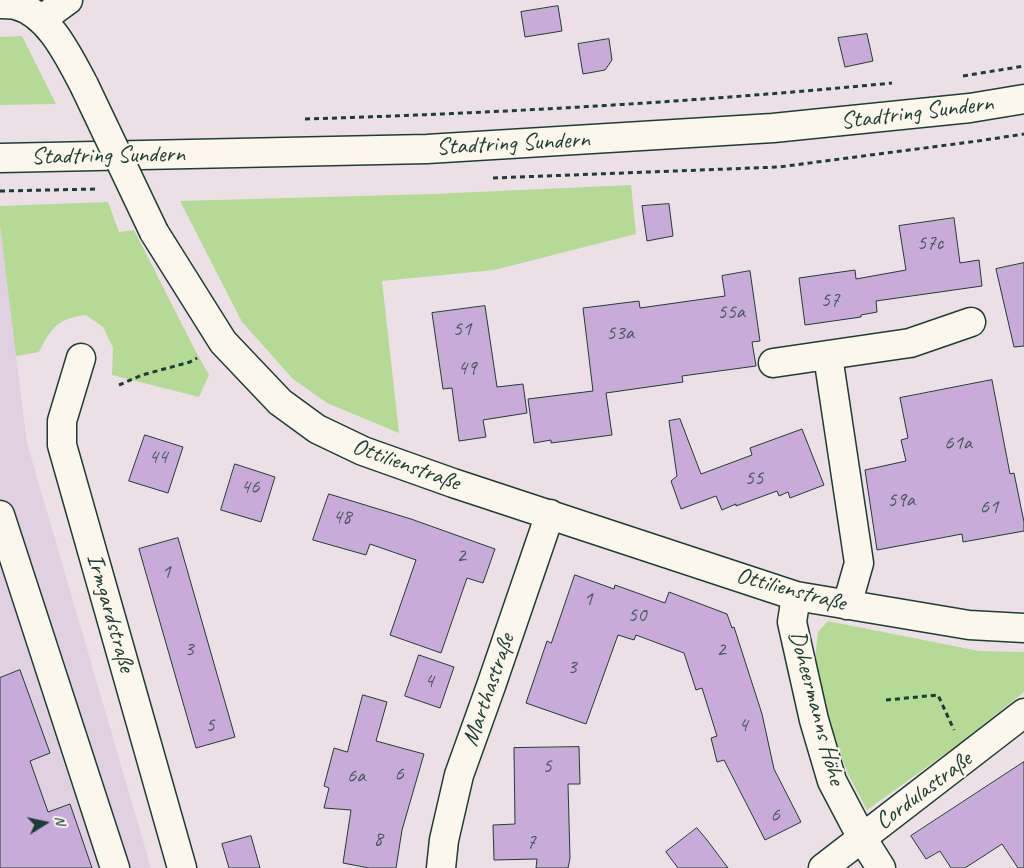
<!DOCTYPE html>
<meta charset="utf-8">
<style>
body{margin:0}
#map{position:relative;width:1024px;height:868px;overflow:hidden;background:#ece0e6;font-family:Caveat,sans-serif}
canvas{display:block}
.north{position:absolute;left:20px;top:798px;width:50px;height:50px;-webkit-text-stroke:4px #fbf7ec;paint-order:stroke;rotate:80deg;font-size:14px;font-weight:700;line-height:20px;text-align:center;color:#1f3d34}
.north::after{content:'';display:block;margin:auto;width:18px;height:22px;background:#1f3d34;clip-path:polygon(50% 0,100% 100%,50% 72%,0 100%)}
</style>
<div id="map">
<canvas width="1024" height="868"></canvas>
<div class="north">N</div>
</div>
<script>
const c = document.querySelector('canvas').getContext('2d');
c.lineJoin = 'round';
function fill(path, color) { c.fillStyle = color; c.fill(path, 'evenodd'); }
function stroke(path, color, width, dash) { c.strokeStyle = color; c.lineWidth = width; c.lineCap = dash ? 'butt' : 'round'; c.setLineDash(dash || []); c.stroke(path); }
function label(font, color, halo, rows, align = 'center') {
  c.font = font + ' Caveat,sans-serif'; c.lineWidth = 4.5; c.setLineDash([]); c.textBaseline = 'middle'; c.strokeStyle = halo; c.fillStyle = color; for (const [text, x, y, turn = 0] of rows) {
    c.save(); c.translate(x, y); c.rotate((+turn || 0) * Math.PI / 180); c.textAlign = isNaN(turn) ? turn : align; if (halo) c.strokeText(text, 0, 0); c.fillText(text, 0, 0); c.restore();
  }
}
const built = new Path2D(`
 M0,225L27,443L151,868H0Z`);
const green = new Path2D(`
 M22,36L56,104L0,105V37Z
 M631,185L636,234L494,270L382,281L399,433L327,403L293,379L242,322L180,201L432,194Z
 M108,202L119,232L134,230L194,348L209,375L199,397L112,375L113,348L103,327L86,315C58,318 52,327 39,352L16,356L0,225V206Z
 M828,621L979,651L1024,652V692L960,743L867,810L848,774L827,717L815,660L818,632Z`);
const building = new Path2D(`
 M558,6L562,31L525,37L521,12Z
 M867,34L873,61L845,67L838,38Z
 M609,39L612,60L605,70L583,74L578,44Z
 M669,204L673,236L647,241L642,206Z
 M954,218L960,263L979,260L982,286L876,301L877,312L861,315V317L805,325L799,278L855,270L856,279L906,270L899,226Z
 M1024,263V346L1014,347L996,269Z
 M750,271L760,341L752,342L756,366L682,376L683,382L606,393L612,435L551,443V440L534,443L528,399L593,391L583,308L639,301L640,308L725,296L722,276Z
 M485,306L497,387L523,384L527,413L483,420L486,437L459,441L452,388L443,389L432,313Z
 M992,380L1010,474L1014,473L1024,522V531L963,542L962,534L877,550L865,470L906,461L901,440L908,438L900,398Z
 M680,419L701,474L752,455L750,448L802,429L824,485L790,498L788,492L779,496L777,491L736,506V504L722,510L716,496L681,509L671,481L677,476L669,421Z
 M145,435L183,447L168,493L129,481Z
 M235,464L275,477L261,522L221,510Z
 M329,494L411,519L495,549L483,583L467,578L441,653L390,635L416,560L370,544L366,555L313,540Z
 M178,538L235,737L196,748L139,549Z
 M575,575L614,589L615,585L665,603L669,592L727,614L732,628L734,627L762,714L774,769L801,822L765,840L724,760L717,762L711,738L717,736L702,688L696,690L684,653L636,635L634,640L618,635L586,724L526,703L547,641L551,643Z
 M419,655L454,667L440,708L405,696Z
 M20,670L50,753L30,761L48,812L70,804L92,868H0V678Z
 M363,695L387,702L376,741L424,754L402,830L396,868H369L343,863L351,810L324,808L329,788L324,786L334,748L347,752Z
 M579,747L580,784H568L570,858L568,868H536L537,859L494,860L493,825L515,824L514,748Z
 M1024,762V868H1018L1002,844L965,868H951L940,851L926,859L911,836Z
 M697,828L707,840L728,868H678L666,852Z
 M251,836L260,868H229L222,844Z`);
const path = new Path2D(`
 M963,76L1024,66
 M305,119C501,113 697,102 892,83
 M493,178L779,167L978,141L1024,134
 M0,191L97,189
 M119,385L142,375L190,362L197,358
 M886,700L938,695L954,730`);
const minor = new Path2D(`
 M0,4C5,4 11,4 15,5C49,13 69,57 84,85
 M42,19L68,0
 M154,232L223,342L280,402L317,429L363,451L453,483L796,596L969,625L1024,628
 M828,356L859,563L847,605
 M81,358L62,421V445L182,868
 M773,363L910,343L971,322
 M0,515L115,868
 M796,596L792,622L814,720L832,781L862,838L881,868
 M441,868L444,840L459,775L491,686L550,514
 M823,868L1024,713`);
const major = new Path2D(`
 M0,158L427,149L773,128L970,108L1024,99`);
const minorBridge = new Path2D(`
 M84,85L154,232`);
const numberNames = [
 ["57c",930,243],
 ["57",830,300],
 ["55a",731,312],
 ["51",462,329],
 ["53a",620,333],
 ["49",467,368],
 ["61a",958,443],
 ["44",158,457],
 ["55",754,478],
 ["46",250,487],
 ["59a",901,500],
 ["61",989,507],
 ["48",342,517],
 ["2",461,556],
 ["1",166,572],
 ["1",588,599],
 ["50",637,615],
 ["3",189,649],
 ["2",721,650],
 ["3",572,667],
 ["4",429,681],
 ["5",210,725],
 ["4",743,725],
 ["5",547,766],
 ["6",399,774],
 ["6a",356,776],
 ["6",775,815],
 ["8",378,839],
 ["7",531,842]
];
const streetNames = [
 ["Stadtring Sundern",917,113,-7],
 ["Stadtring Sundern",513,144,-3],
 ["Stadtring Sundern",108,156,-1],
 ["Ottilienstraße",406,465,20],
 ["Ottilienstraße",791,590,15],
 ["Irmgardstraße",110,613,74],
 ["Marthastraße",489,690,-71],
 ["Doheermanns Höhe",816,708,75],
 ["Cordulastraße",924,791,-37]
];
fill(built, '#e1d0e2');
fill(green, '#b4da95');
fill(building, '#c8abd8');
stroke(building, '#1f3d34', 1);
stroke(minor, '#1f3d34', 31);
stroke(major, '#1f3d34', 31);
stroke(path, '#1f3d34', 3, [5, 4]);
stroke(minor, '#fbf7ec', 28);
stroke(major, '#fbf7ec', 28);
stroke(minorBridge, '#1f3d34', 31, []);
stroke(minorBridge, '#fbf7ec', 28);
label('21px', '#49585d', null, numberNames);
label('24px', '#1f3d34', '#fbf7ec', streetNames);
</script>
